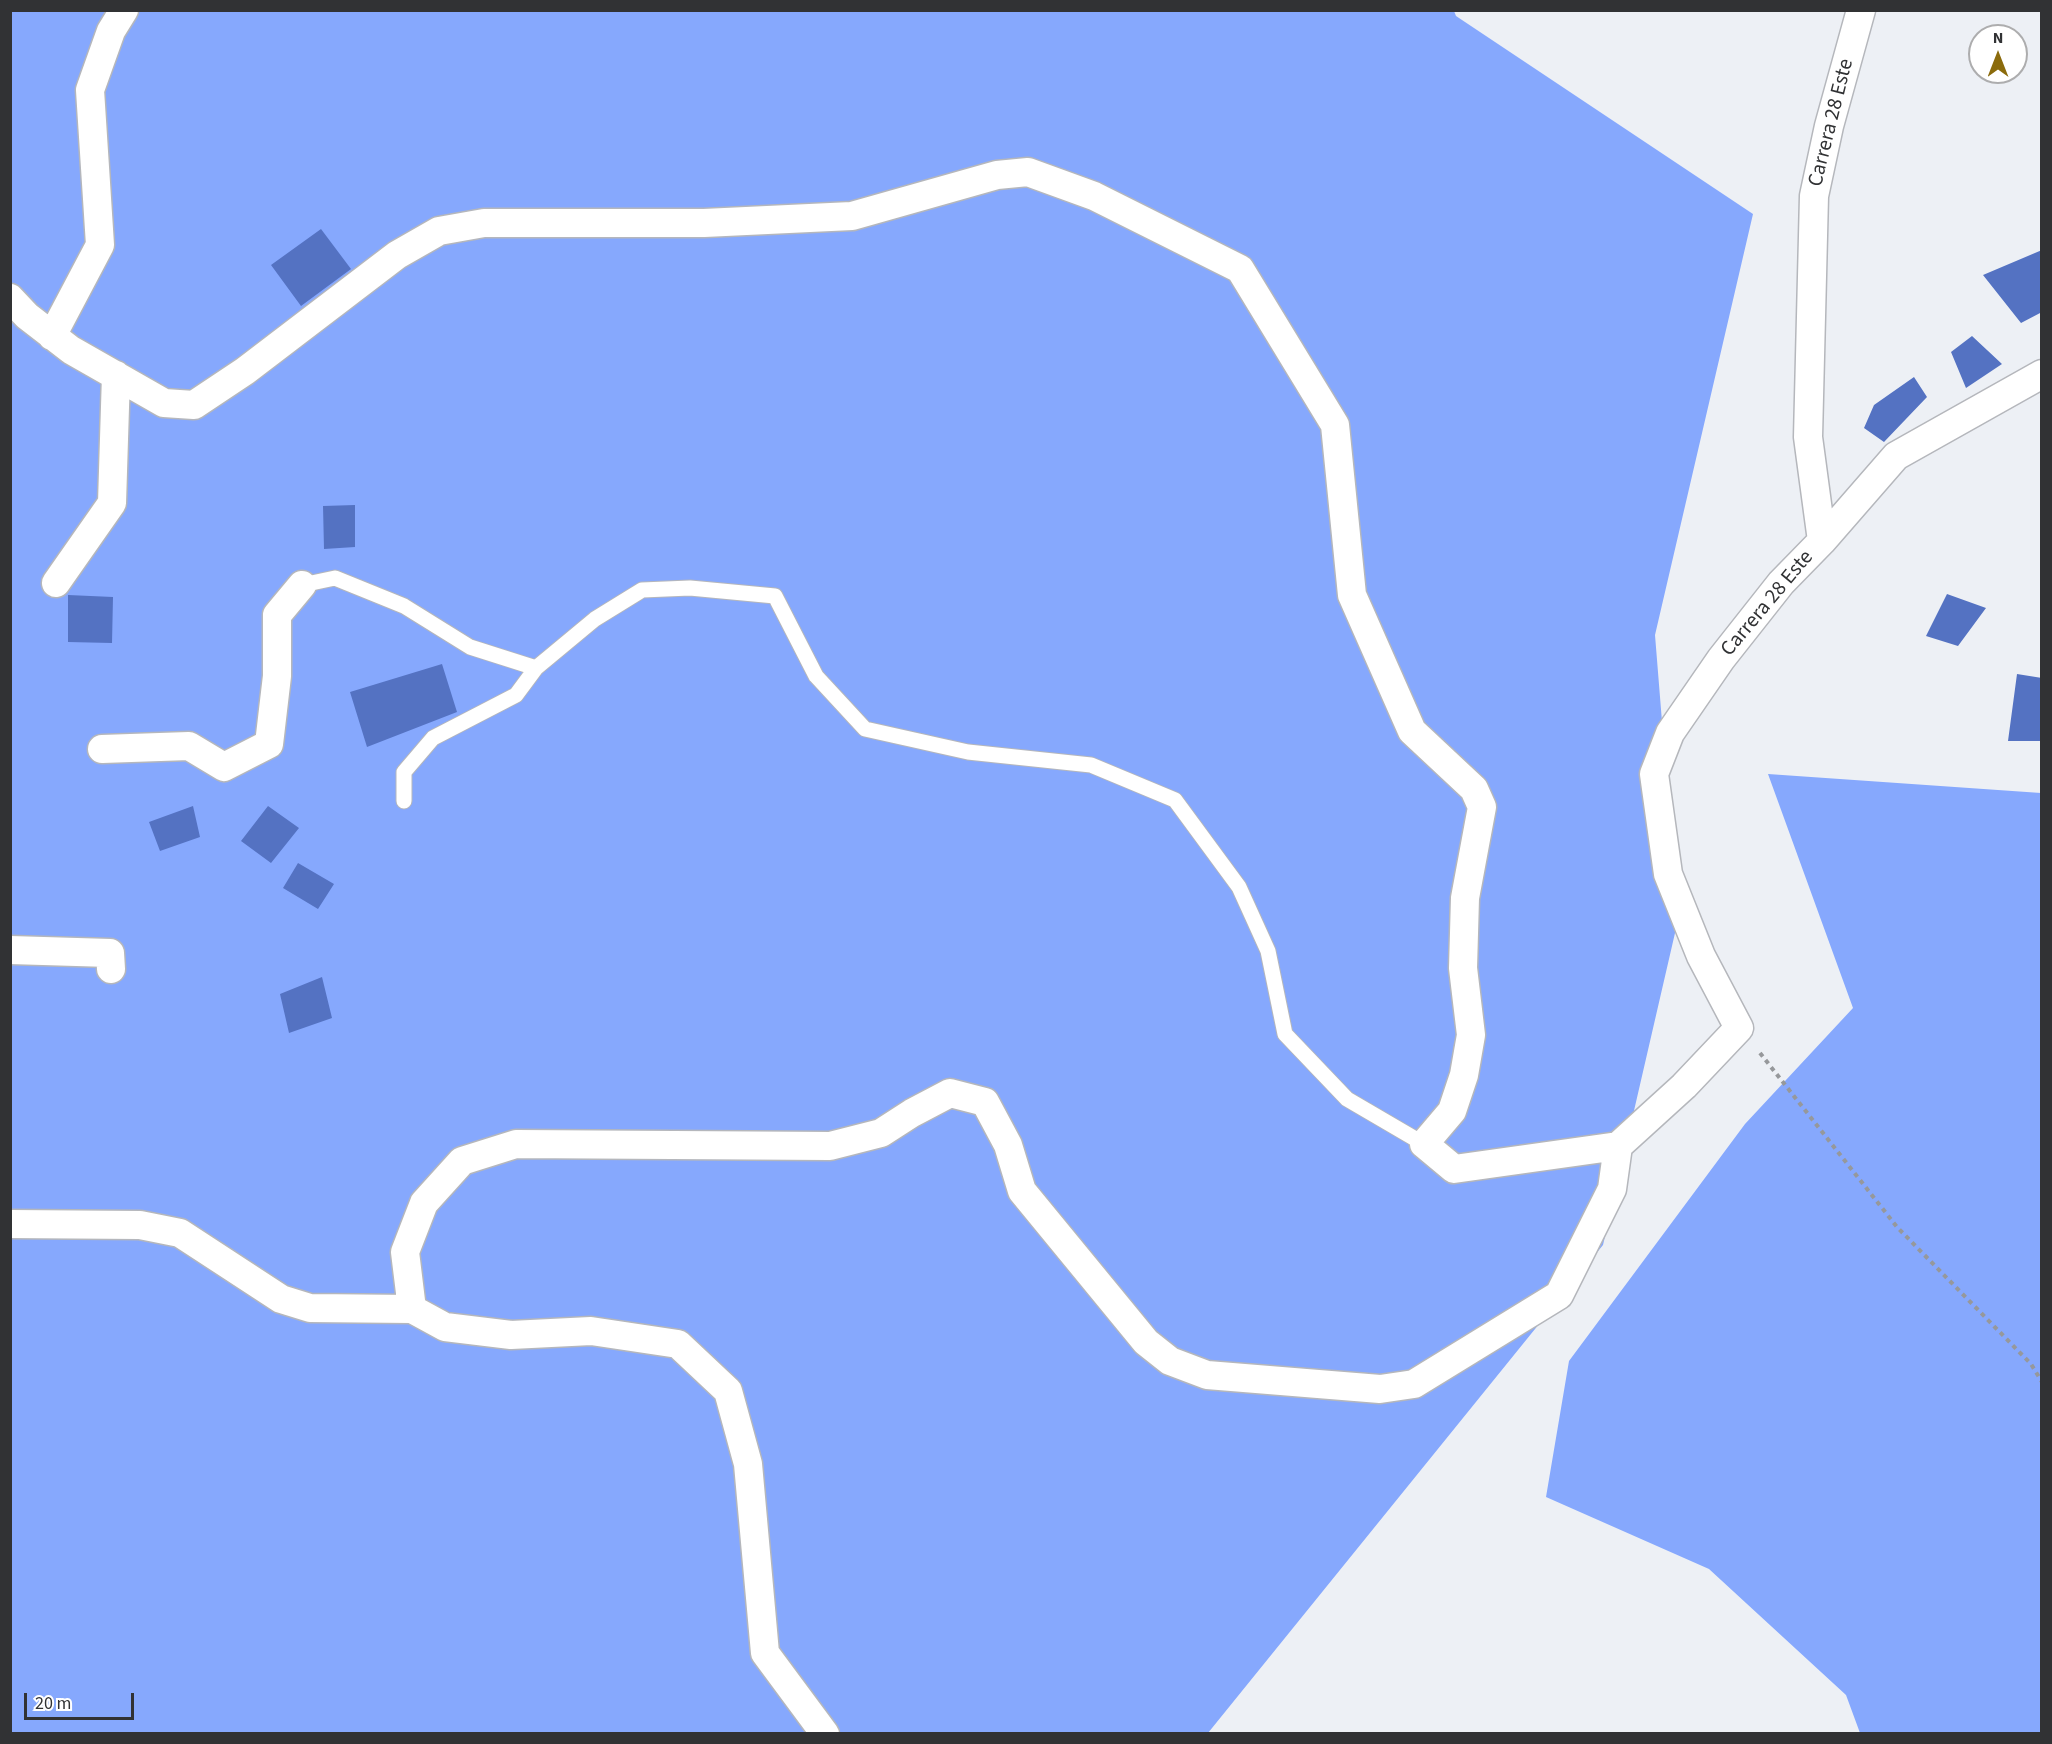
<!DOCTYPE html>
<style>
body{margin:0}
#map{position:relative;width:2052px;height:1744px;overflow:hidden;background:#edf0f5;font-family:"Source Sans 3",sans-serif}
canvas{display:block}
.frame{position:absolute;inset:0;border:12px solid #313234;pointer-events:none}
.north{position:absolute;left:1968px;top:24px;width:60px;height:60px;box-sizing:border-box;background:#fff;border:2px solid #adadae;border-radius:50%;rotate:0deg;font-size:16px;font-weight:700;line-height:24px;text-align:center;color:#313234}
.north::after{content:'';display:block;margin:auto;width:21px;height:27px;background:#8b6b0c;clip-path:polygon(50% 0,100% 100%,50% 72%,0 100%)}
.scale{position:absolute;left:24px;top:1693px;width:110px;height:27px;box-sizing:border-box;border:3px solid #313234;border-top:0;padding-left:8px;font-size:18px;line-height:21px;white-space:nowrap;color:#313234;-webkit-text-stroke:4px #fff;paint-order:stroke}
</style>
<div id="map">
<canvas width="2052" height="1744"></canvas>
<div class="frame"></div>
<div class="north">N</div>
<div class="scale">20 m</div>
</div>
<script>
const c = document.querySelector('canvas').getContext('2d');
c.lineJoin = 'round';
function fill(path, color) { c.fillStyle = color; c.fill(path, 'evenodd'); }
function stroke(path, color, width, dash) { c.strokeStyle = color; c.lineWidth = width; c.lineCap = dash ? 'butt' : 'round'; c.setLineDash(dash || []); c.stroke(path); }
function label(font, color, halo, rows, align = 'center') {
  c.font = font + ' "Source Sans 3",sans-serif'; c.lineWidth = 6; c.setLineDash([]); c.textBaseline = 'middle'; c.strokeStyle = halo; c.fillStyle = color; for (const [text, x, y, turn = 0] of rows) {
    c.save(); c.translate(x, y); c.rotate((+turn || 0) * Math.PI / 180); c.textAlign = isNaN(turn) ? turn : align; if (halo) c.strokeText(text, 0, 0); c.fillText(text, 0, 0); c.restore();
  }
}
const forest = new Path2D(`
 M11,11H1454L1456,16L1753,214L1655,635L1678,920L1603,1245L1208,1733L11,1734Z
 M1768,774L2041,793V1733H1860L1846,1695L1709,1569L1546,1497L1569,1361L1745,1124L1853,1008Z`);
const building = new Path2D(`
 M321,229L351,269L301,306L271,265Z
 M2042,250V312L2021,323L1983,275Z
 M1972,336L2002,364L1966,388L1951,352Z
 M1914,377L1927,397L1884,442L1864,428L1874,405Z
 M355,505V547L324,549L323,506Z
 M1947,594L1986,608L1958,646L1926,636Z
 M68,595L113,597L112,643L68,642Z
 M442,664L457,712L367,747L350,692Z
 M2017,674L2042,678V741H2008Z
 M193,806L200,837L160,851L149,822Z
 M268,806L299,828L271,863L241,841Z
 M298,863L334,884L318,909L283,888Z
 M322,977L332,1018L289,1033L280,994Z`);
const path = new Path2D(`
 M1760,1053L1897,1227L2031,1364L2042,1382`);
const lane = new Path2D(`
 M302,585L335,578L404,606L470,647L536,668L595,619L642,590L690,588L775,596L816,676L865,729L968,752L1091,765L1175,800L1239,887L1268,951L1285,1034L1347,1099L1424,1144
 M404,801V772L433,738L516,695L536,668`);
const street = new Path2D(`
 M10,298L27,316L71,350L164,403L194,405L245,371L397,255L439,231L484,223H704L852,216L997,175L1028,172L1094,196L1240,269L1335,425L1352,595L1412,731L1474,789L1482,807L1465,898L1463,968L1471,1035L1464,1075L1452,1111L1424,1144L1454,1169L1618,1146L1684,1086L1739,1028L1701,956L1668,874L1654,774L1670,733L1721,659L1781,583L1822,541L1808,437L1814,196L1829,126L1861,10
 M52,336L100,245L90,90L111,31L124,10
 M1822,541L1896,456L2042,374
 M56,583L112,503L116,375
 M102,749L189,746L224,767L269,744L277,676V615L302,585
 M10,950L110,953L111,969
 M10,1224L140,1225L180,1233L281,1299L310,1308L412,1309
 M825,1734L765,1653L748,1464L728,1391L678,1344L591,1331L511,1335L445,1327L412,1309L405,1252L424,1203L462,1161L516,1144L830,1146L881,1133L912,1113L950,1093L985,1102L1008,1145L1022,1191L1146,1342L1170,1361L1207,1375L1380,1389L1414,1384L1559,1295L1612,1189L1618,1146`);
const streetNames = [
 ["Carrera 28 Este",1832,123,-76],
 ["Carrera 28 Este",1768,604,-50]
];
fill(forest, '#86a8fd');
fill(building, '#5472c2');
stroke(lane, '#b5b7bc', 17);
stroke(street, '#b5b7bc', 31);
stroke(path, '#96989b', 4, [4.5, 4.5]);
stroke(lane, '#fff', 15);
stroke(street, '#fff', 28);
label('21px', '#313234', '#fff', streetNames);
</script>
